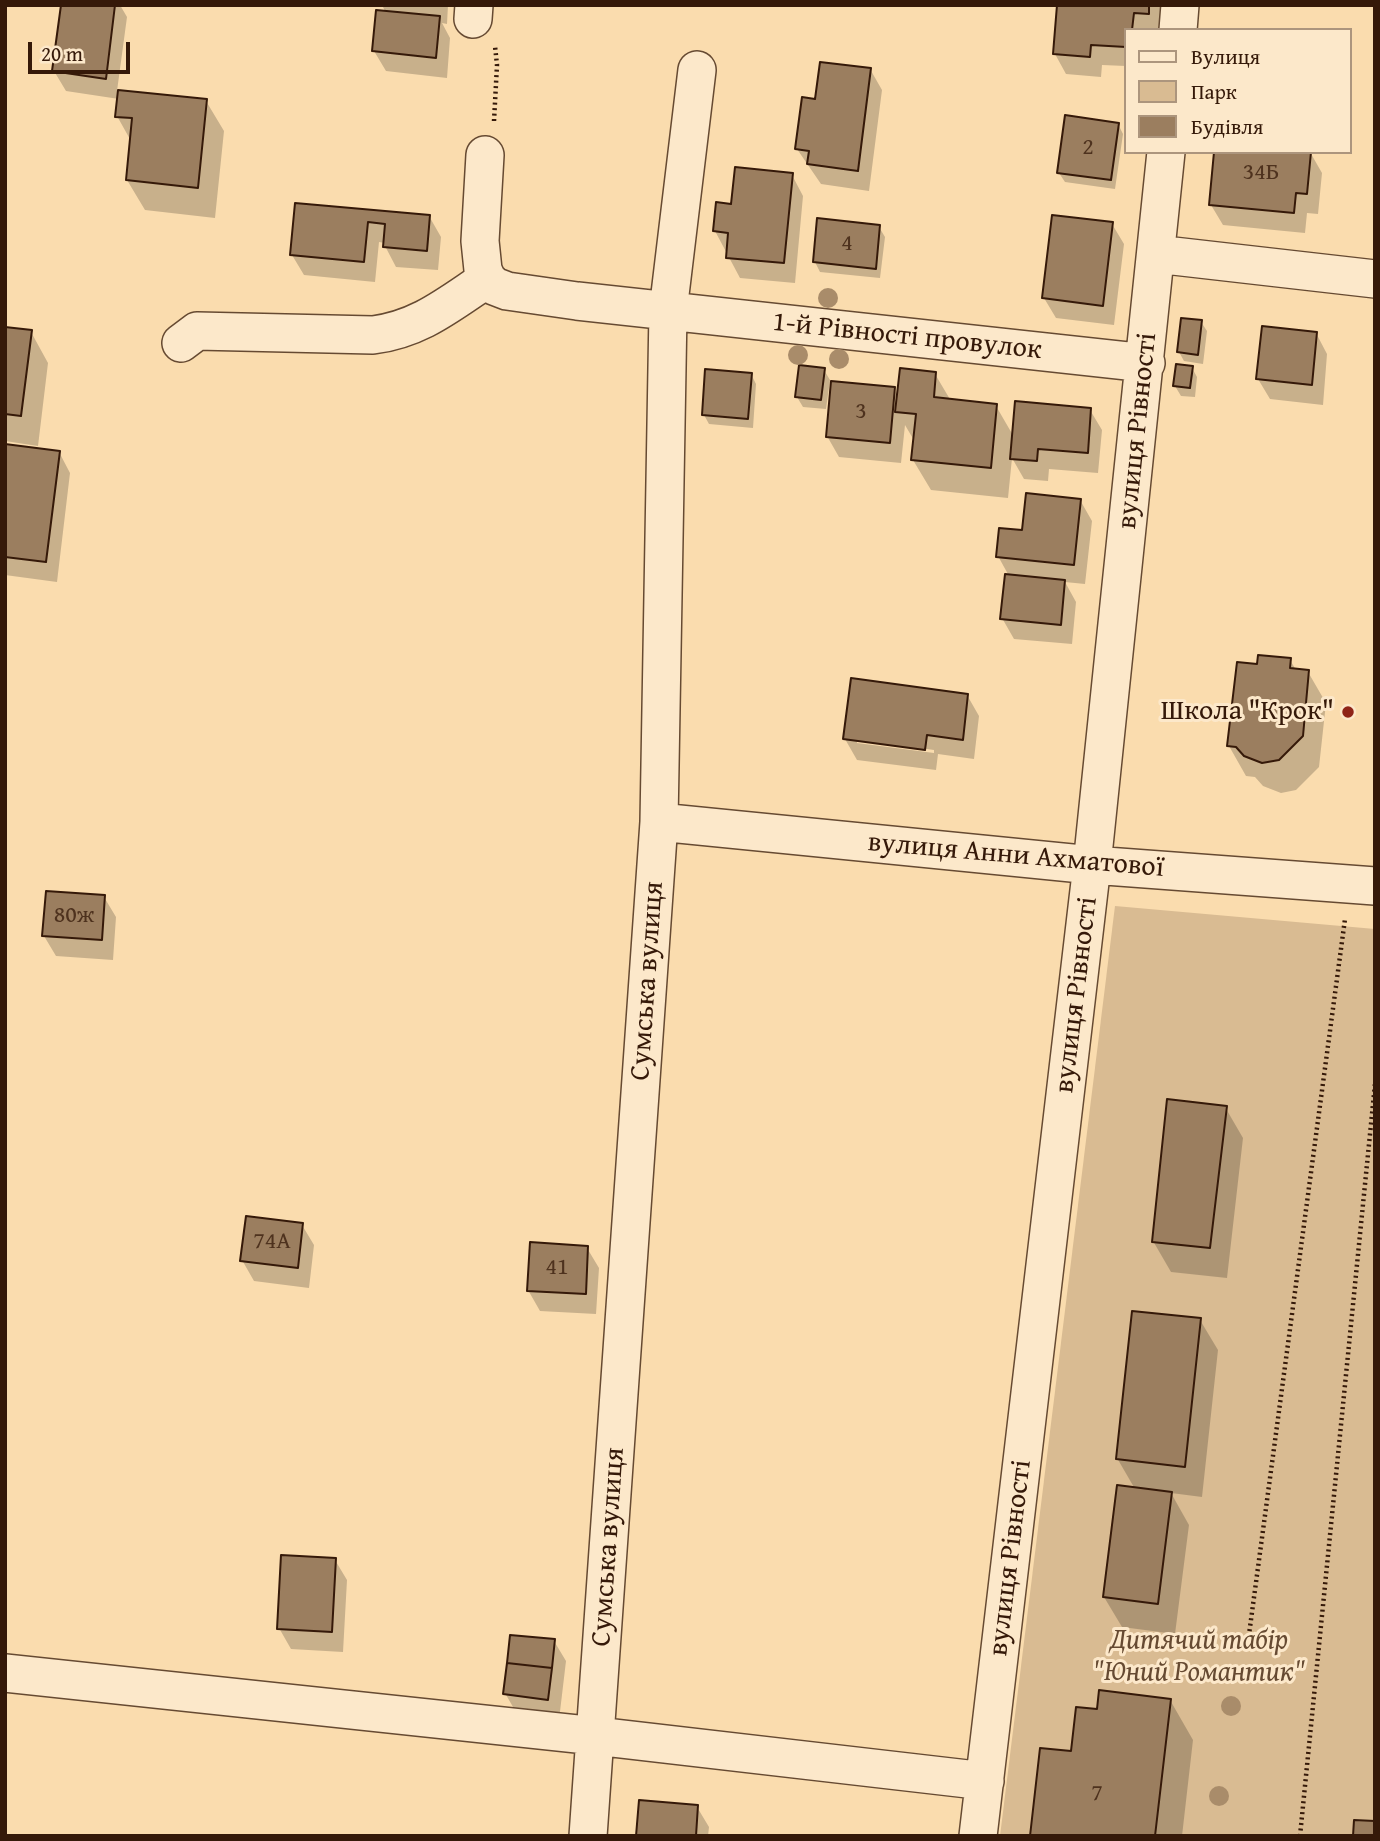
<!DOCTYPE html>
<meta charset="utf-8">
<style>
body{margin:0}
#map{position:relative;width:1380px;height:1841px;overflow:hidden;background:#fadcae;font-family:"Gentium Book Plus",serif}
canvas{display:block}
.frame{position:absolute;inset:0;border:7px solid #351909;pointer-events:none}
.legend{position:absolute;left:1124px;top:28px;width:228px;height:126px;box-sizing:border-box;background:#fce8ca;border:2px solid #ac957d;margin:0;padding:9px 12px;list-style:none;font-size:21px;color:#351909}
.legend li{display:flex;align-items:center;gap:14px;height:35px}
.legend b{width:35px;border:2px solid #ac957d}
.scale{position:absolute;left:28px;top:42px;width:102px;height:32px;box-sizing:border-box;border:4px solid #351909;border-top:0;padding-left:9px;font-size:21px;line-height:24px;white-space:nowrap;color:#351909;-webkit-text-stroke:5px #fce8ca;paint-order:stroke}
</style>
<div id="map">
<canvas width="1380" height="1841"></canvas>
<div class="frame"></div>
<ul class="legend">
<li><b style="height:9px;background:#fce8ca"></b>Вулиця</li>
<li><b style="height:19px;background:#d9bb92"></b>Парк</li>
<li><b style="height:19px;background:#9b7e5f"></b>Будівля</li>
</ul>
<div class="scale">20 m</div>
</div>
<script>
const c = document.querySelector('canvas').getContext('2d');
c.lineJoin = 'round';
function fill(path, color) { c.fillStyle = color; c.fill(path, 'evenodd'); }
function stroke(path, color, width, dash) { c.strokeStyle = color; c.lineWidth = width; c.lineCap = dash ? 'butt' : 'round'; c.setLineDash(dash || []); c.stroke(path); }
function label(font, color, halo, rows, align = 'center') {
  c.font = font + ' "Gentium Book Plus",serif'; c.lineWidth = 6; c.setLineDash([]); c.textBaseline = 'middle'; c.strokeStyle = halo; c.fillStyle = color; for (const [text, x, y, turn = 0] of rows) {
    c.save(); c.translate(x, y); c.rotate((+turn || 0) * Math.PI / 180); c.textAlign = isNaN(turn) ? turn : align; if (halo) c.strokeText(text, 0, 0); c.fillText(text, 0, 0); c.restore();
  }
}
const green = new Path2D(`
 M1115,906L1375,929V1836H1000Z`);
const shadow = new Path2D(`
 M63,5H120L127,17L117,91L206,101L224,131L215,218L145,210L127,180L131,141L117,116L119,99L66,91L54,71Z
 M382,5H448L447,24L442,23L450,38L447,78L386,71L374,51L386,13Z
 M1059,5H1162L1160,30H1126V66L1102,65L1101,77L1066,74L1055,54Z
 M870,69L882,90L869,191L821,184L797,149L817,101Z
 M1118,124L1123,134L1115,189L1065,182L1059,173Z
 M1310,152L1322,173L1318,214L1307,213L1305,233L1223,225L1211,205Z
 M792,175L803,196L795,283L740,278L715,231L733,206Z
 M297,205L429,216L441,237L438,270L396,267L385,246V243L379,242L375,282L304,275L292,255Z
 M1112,224L1124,244L1114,325L1056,318L1044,298Z
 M879,227L885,237L880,278L820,272L815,262Z
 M1201,322L1207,331L1203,364L1184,361L1179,352Z
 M5,329L31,332L48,363L38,446L5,441Z
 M1316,333L1327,354L1323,405L1270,399L1258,379Z
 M1192,368L1197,377L1195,397L1181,396L1175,386Z
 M824,370L830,380L826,409L803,407L797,397Z
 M751,374L756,384L753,428L709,424L704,415Z
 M935,374L951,401L996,406L1014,437L1090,410L1102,430L1098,473L1049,469L1048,481L1024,479L1012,458L1008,498L931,490L913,460L915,442L905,425L901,463L839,457L827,436L894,389L898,396Z
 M5,445L59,452L70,473L57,582L5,575Z
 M1080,500L1092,521L1085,584L1065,582L1076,602L1072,644L1014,639L1002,618L1009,576L998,556L1024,532Z
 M1290,660L1296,670L1308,672L1326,703L1319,767L1296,790L1281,793L1263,786L1255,777L1246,776L1229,746L1258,666Z
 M967,695L979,716L974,759L938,754L936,770L857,760L845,739ZM857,739L934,750V753L857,743Z
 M104,897L116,917L113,960L56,956L44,936Z
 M1225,1107L1243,1138L1227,1278L1171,1272L1153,1241Z
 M302,1225L314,1245L309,1288L254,1281L242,1260Z
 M587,1248L599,1268L596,1314L540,1311L528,1290Z
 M1200,1320L1218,1350L1202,1497L1171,1493L1189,1525L1175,1634L1122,1627L1104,1597L1135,1489L1117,1458Z
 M335,1560L347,1580L343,1652L291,1649L279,1628Z
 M554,1641L566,1661L559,1720L517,1714L505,1693Z
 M1170,1700L1193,1740L1182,1836H1032L1073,1753L1098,1711Z
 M697,1807L709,1827L708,1836H638Z`);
const building = new Path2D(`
 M61,5H115L106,79L52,71Z
 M1057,5H1149V14L1134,13L1132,30H1126V47L1091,45L1090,57L1053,54Z
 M376,10L440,16L436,58L372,51Z
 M820,62L871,68L858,171L807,164L809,151L795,149L802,97L815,99Z
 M118,90L207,99L198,188L126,180L132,118L115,117Z
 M1065,115L1119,123L1111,180L1057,173Z
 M1214,152H1311L1307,194L1296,193L1294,213L1209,205Z
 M735,167L793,173L784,263L726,258L728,233L713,231L716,202L731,204Z
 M295,203L430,215L427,251L383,247L385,224L368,222L364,262L290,255Z
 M1052,215L1113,222L1103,306L1042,298Z
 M817,218L880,225L876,269L813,262Z
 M1181,318L1202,320L1198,355L1177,352Z
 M1262,326L1317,332L1312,385L1256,379Z
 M5,327L32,330L21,416L5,414Z
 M1176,364L1193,366L1190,388L1173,386Z
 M799,365L825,368L821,400L795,397Z
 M900,368L936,372L934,397L997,404L991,468L911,460L916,414L895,412Z
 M705,369L752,373L748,419L702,415Z
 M831,381L895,387L890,443L826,437Z
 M1015,401L1091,408L1088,453L1038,449L1037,461L1010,459Z
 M5,444L60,451L46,562L5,557Z
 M1026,493L1081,499L1074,565L996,557L999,528L1022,530Z
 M1005,574L1065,580L1061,625L1000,619Z
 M1258,655L1291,658L1290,668L1309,670L1303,736L1279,760L1262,763L1244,756L1236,747L1227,746L1237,662L1257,664Z
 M851,678L968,694L963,740L927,735L925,750L843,739Z
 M46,891L105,895L102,940L42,936Z
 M1167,1099L1227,1106L1210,1248L1152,1242Z
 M246,1216L303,1223L298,1268L240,1261Z
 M530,1242L588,1246L586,1294L527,1291Z
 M1132,1311L1201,1318L1185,1467L1116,1459Z
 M1117,1485L1172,1492L1158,1604L1103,1597Z
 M281,1555L336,1558L332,1632L277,1629Z
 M510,1635L555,1639L552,1668L507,1663Z
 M507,1663L552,1668L548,1700L503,1694Z
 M1099,1690L1171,1699L1155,1836H1030L1040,1748L1071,1751L1076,1707L1097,1709Z
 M639,1800L698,1805L696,1836H636Z
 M1354,1820L1375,1821V1836H1353Z`);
const path = new Path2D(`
 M494,121L497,65L495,46
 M1248,1642L1345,919
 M1300,1836L1375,1084`);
const minor = new Path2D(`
 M473,19L474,5
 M1178,30L1180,5
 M485,155L480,241L483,270L487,279L494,286L507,291L577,301L1146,363
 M1156,254L1375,279
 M181,343L197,331L373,335C420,329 449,304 487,279
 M659,822L1092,865L1375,886
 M5,1673L596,1736L985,1781
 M588,1836L659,822L668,311L697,70
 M978,1836L1092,865L1166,152`);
const trees = [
 [828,298],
 [798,355],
 [839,359],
 [1231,1706],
 [1219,1796]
];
const markers = [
 [1348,712,7,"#8f2418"]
];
const numberNames = [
 ["2",1088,148],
 ["34Б",1261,173],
 ["4",847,244],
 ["3",861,412],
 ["80ж",74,916],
 ["74А",272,1242],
 ["41",557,1268],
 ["7",1097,1794]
];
const streetNames = [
 ["1-й Рівності провулок",907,337,6],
 ["вулиця Рівності",1138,431,-84],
 ["вулиця Анни Ахматової",1016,856,5],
 ["Сумська вулиця",648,981,-86],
 ["вулиця Рівності",1077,995,-83],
 ["Сумська вулиця",609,1547,-86],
 ["вулиця Рівності",1011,1558,-83]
];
const poiNames = [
 ["Школа \"Крок\"",1334,712]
];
const parkNames = [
 ["Дитячий табір",1199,1641],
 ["\"Юний Романтик\"",1199,1673]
];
fill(green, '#d9bb92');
fill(shadow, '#0003');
fill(building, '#9b7e5f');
stroke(building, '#351909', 2);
stroke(minor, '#664a32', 40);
stroke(path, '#351909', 4.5, [2, 3.5]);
stroke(minor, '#fce8ca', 37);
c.fillStyle = '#a98c6a';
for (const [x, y] of trees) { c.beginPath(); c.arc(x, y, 10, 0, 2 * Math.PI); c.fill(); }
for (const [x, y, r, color] of markers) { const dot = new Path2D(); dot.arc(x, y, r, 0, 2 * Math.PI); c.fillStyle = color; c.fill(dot); stroke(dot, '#fce8ca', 2.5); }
label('24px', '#4e321e', null, numberNames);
label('28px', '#351909', '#fce8ca', streetNames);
label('28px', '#351909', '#fce8ca', poiNames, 'right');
label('italic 28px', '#664a32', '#fce8ca', parkNames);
</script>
